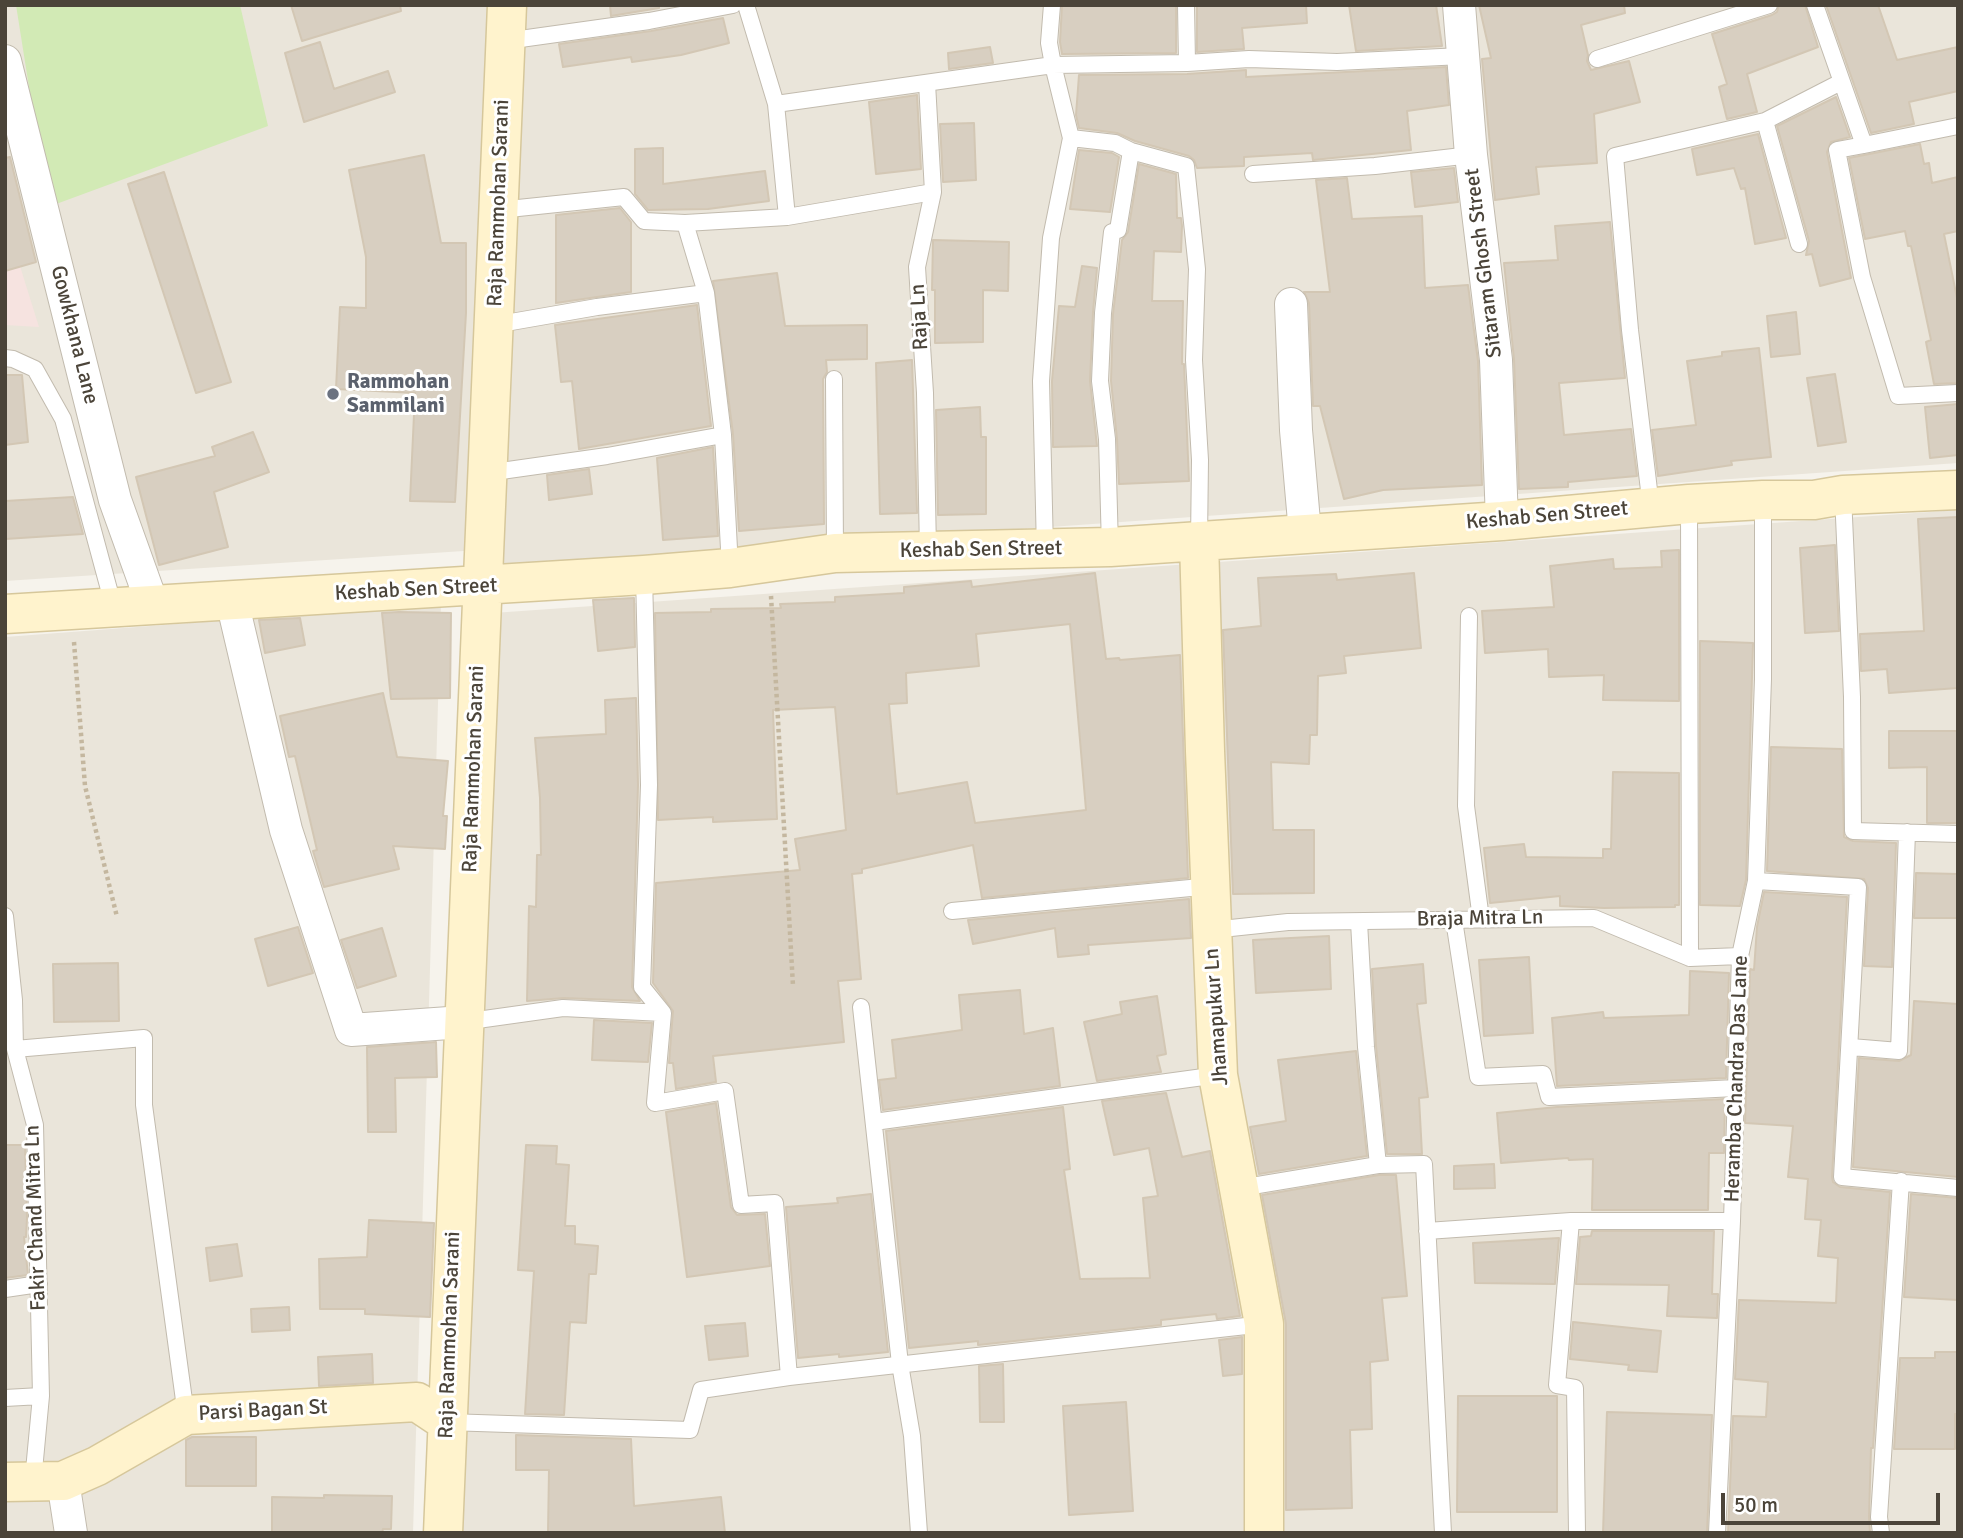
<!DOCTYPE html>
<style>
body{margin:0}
#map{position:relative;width:1963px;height:1538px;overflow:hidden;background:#f6f3ec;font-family:Signika,sans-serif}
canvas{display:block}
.frame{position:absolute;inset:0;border:7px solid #4b4439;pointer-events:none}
.scale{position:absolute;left:1721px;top:1493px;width:219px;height:32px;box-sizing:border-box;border:4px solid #4b4439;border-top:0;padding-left:9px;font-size:21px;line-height:24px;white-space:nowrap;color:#4b4439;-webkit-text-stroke:5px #fff;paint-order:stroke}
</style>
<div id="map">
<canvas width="1963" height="1538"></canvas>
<div class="frame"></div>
<div class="scale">50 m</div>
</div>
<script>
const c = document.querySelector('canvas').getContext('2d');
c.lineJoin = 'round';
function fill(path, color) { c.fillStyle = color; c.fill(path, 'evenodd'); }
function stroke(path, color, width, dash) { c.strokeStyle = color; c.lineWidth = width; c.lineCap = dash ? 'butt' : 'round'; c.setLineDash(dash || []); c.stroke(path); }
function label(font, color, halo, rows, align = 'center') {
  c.font = font + ' Signika,sans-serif'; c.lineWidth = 6; c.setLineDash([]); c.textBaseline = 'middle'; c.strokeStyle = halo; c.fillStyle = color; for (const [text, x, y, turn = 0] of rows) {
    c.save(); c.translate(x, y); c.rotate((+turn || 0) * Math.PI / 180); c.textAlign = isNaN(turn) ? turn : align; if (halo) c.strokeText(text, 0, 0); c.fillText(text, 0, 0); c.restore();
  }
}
const residential = new Path2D(`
 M5,5H498L479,550L5,581Z
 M526,5H1958V463L497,566Z
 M1958,510V1533H460L493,613Z
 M441,604L413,1533H5V637Z`);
const medical = new Path2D(`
 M5,218L39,327L5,325Z`);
const green = new Path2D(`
 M16,5H240L268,126L48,207Z`);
const building = new Path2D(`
 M291,5H400L401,11L302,41Z
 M610,5H659V8L611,16Z
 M1062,5H1176V53L1062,54L1060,42Z
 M1197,5H1306L1307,23L1242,28L1244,49L1197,52Z
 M1349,5H1436L1442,46L1356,51Z
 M1479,5H1624L1625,13L1581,25L1588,55L1587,61L1591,70L1629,61L1640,102L1594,114L1597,163L1536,167L1539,194L1495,200L1482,59L1491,58Z
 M1779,5H1805L1818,47L1747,74L1757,112L1727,119L1719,87L1727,84L1712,34L1772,15L1777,12Z
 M1826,5H1878L1897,60L1958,47V91L1909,102L1914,124L1871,133Z
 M723,18L729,43L681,55L632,62L631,57L563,67L559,44L651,31Z
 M320,42L334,89L388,71L395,92L304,122L285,53Z
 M990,47L993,63L949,69L948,53Z
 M1446,67L1449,105L1407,111L1411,150L1313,160L1312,153L1244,157V166L1197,168L1194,160L1189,156L1135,141L1117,133L1079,128L1076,115L1079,75L1187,74L1246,70V77Z
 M917,95L921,169L876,174L869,102Z
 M1836,97L1850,137L1831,142L1827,152L1851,278L1820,286L1812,254L1806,255L1809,241L1777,126Z
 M974,123L976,180L943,182L940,124Z
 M1758,134L1786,238L1755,244L1745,188L1741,189L1734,168L1697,175L1692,149Z
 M1920,144L1924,164L1929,163L1932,183L1958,177V231L1944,234L1958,303V383L1934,384L1926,342L1931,340L1911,246H1908L1905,231L1865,239L1849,158Z
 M663,148V184L765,171L769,201L708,209L648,210L635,194V149Z
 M1079,150L1112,153L1119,157L1110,212L1070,209Z
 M424,155L441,243H466V313L455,502L410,501L415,393L336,389L340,307L366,308V257L349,170Z
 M10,157L36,262L5,271V158Z
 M1139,164L1176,174L1177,218H1181L1182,226L1181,252L1154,251L1152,301H1183L1182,364H1184L1189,481L1119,484L1117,439L1111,381L1113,314L1122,240L1128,232Z
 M1454,168L1458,202L1415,207L1411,172Z
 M164,172L231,382L196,393L128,184Z
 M1347,178L1352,219L1422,216L1425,288L1468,285L1478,361L1482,485L1383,490L1344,499L1320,406H1313L1309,303L1304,292H1330L1316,180Z
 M620,208L631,222V292L556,303V215Z
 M1610,222L1625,378L1559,383L1564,435L1631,429L1637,476L1568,482V487L1519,489L1514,359L1504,263L1558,260L1555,226Z
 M933,240L1009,242L1008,291L983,290V342L935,343V290H932Z
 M1082,266L1097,268L1093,312L1090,381L1097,446L1053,447L1052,381L1059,306L1075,307Z
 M777,273L785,326L867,325V359L826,360L827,372L823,379L824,524L739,531L733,434L713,281Z
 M697,305L711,426L579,449L572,381L561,382L555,325Z
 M1796,312L1800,354L1771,357L1767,316Z
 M1759,348L1771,457L1731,461L1732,465L1658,476L1652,430L1696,425L1687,361L1722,356V352Z
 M912,360L917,513L880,514L876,363Z
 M1835,374L1846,442L1818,446L1807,378Z
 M5,375H22L28,442L5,445Z
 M1958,404V455L1930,458L1925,407Z
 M980,407L981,437H986V514L938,515L936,410Z
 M253,432L269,472L214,492L228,547L159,565L136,477L215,456L212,447Z
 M713,447L718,536L663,540L657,458Z
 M589,469L592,494L549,500L547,475Z
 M73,497L83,534L5,539V501Z
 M1958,517V688L1889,693L1887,669L1861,671L1860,634L1924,631L1918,519Z
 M1835,545L1839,631L1805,633L1800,548Z
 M1679,550V701L1603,700L1604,675L1549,677L1548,649L1485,653L1482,611L1554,607L1550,566L1613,559L1614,569L1662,567L1661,551Z
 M1095,573L1106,659L1119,658L1120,660L1180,655L1188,878L982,898L973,845L862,869V873L852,874L861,979L838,981L844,1042L713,1056L716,1082L676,1089L673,1063H669L673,1011L653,983L656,883L800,870L795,839L846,830L835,707L773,710L777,819L713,822V817L658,820L655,613L711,612V609L781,608L780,604L835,602V597L904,593V587L971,581L972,587ZM1070,624L1086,810L975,823L967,782L897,794L889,704L907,703L906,673L979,666L976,634Z
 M1414,573L1421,648L1344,656L1346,673L1318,676L1317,735H1310L1309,764L1271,762L1273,830H1314V893L1233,894L1223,630L1261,626L1258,578L1336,574L1337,580Z
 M634,598L635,647L598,651L593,600Z
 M399,612L451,613L450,698L391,699L382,613Z
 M300,618L305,645L265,653L259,620Z
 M1700,641L1753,643L1746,880L1740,906L1700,905Z
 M383,693L397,757L448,761L443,816H447L445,849L393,846L399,869L324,887L313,851L317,850L295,756L289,757L280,716Z
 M636,698L638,785L632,987L640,1001L564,998L527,1001L529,906L536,907L537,855H541L540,798L535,738L606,734L605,700Z
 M1889,731H1958V823H1927V767L1889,768Z
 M1771,747L1842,749L1844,837L1853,841L1896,843L1892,967L1864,966L1868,888L1864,879L1767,871Z
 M1613,772L1679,773V905H1675V907L1604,908L1560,906V896L1490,903L1484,848L1524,844L1526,857L1603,858V849H1611Z
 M1916,873L1958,874V918H1914Z
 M1764,892L1847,897L1832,1177L1833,1182L1840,1187L1890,1192L1873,1448H1871L1869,1517L1870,1533H1728L1733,1416L1766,1417L1768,1382L1735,1379L1739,1300L1836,1303L1838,1258L1818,1256L1821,1220L1805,1219L1808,1179L1788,1177L1793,1126L1745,1123L1750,969L1754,970L1757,927Z
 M1189,899L1191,938L1088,945L1089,954L1058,957L1055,928L973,944L968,920Z
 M298,927L313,973L268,986L255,939Z
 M382,928L396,976L357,988L341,940Z
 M1329,936L1331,989L1256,993L1253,940Z
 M1529,957L1533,1033L1484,1036L1479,960Z
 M118,963L119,1021L54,1022L53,964Z
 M1423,964L1426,1003L1417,1004L1428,1097L1419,1098L1422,1154H1387L1376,1046L1372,969Z
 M1690,971L1729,973L1726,1078L1557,1086L1552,1018L1603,1012L1604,1018L1689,1015Z
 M1020,990L1024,1034L1053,1028L1060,1086L883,1110L879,1080L896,1078L892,1040L962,1030L959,995Z
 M1157,996L1166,1054L1157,1056L1161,1072L1097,1081L1084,1022L1122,1014L1120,1002Z
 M1914,1001L1958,1004V1177L1853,1167L1859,1058L1899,1061L1911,1055Z
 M594,1020L652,1023L648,1062L592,1060Z
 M436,1042L437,1077L395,1078L396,1132H368L367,1047Z
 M1356,1051L1367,1156L1259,1174L1250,1127L1286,1121L1278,1060Z
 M1166,1093L1182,1157L1210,1151L1240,1316L1217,1319L1216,1314L1161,1320V1325L978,1345V1341L909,1348L886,1131L1063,1107L1070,1169L1064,1170L1080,1279L1150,1278L1143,1198L1158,1196L1149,1148L1114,1155L1102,1101Z
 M1725,1099L1724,1153H1709L1708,1210H1592L1593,1159L1569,1160L1568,1158L1501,1163L1497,1113L1557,1107Z
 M716,1103L731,1207L737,1215L765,1214L770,1266L687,1277L666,1112Z
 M5,1145H25L27,1218L26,1237H24L28,1275L5,1278Z
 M526,1145L557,1146L556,1164L569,1165L565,1226H575V1244L598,1246L596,1274H589L586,1323L570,1322L564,1415L525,1414L534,1271L518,1270Z
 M1494,1164L1495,1188L1454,1189V1166Z
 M1379,1175H1396L1407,1296L1382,1298L1388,1360L1370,1362L1372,1429L1350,1430L1352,1508L1286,1510V1324L1262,1195Z
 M871,1194L888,1352L839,1357V1354L798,1358L786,1207L838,1203L837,1198Z
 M1911,1194L1958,1198V1300L1904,1297Z
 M369,1220L434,1223L430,1317L365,1314V1309H320L319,1259L367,1257Z
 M1592,1231H1714L1712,1294H1718L1717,1318L1667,1316L1669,1285L1576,1284L1580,1237L1591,1236Z
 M1559,1238L1555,1284L1475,1283L1473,1243Z
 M237,1244L242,1276L210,1281L206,1248Z
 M289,1307L290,1330L252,1332L251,1309Z
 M1573,1322L1661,1331L1657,1372L1628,1370L1629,1365L1570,1359Z
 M745,1323L748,1356L709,1360L705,1326Z
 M1242,1337V1374L1223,1376L1219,1340Z
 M1935,1352H1958V1414H1955V1449H1894L1900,1358H1935Z
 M372,1354L373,1383L319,1386L318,1357Z
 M1003,1364L1004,1422H980L979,1366Z
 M1458,1396H1557V1512H1457Z
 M1126,1402L1133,1511L1069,1515L1063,1406Z
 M1607,1412L1712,1415L1707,1533H1603Z
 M516,1435L631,1439L634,1506L721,1497L725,1533H548L549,1470H516Z
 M192,1437H256V1486H186V1440Z
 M324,1495L392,1496L391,1529H383L382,1533H272V1497L324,1498Z`);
const path = new Path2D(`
 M771,596L793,986
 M74,642L85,786L117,917`);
const lane = new Path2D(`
 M746,5L776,104L787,217L933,192
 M1186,5L1187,63
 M1815,5L1864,145L1958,126
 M506,41L649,21L733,5
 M1597,59L1769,5
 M927,83L933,192L917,267L925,393L928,551
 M776,104L1053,65L1049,43L1052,5
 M1765,121L1799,244
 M1071,138L1115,143L1131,151L1118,230L1112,232L1103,313L1100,381L1107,439L1110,547
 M1864,145L1837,150L1862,277L1898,396L1958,393
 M1131,151L1186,166L1197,269L1194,360L1200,460L1199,541
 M1253,174L1375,166L1471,155
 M499,210L624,197L644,221L685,223L787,217
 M685,223L706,293L723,435
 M494,325L597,307L706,293
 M5,358L13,359L35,369L63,419L114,608
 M834,379L835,553
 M487,473L607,456L723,435L730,568
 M1843,495L1852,697L1853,831L1958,834
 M1689,504L1690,958
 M1651,507L1630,330L1615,156L1765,121L1841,82
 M1045,550L1041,381L1051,238L1071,138L1053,65L1187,63L1249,59L1337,62L1462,56
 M644,575L649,785L642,987L663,1013
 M1469,616L1466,806L1481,919
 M1756,881L1858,887L1842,1177L1958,1188
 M952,911L1211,886
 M5,916L14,1000L15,1049L35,1125L41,1396L33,1481
 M1454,920L1478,1077L1543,1074L1549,1097L1736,1088
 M1359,922L1366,1047L1378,1165
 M1212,930L1288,922L1594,918L1690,958L1740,956
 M861,1007L900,1364L912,1436L919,1533
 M463,1022L563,1008L663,1013L655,1103L725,1091L741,1205L775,1203L789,1377
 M1851,1047L1899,1051L1907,832
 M15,1049L144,1038V1105L186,1415
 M874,1122L1218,1075
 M1240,1188L1378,1165L1424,1164L1443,1533
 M1571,1221L1557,1385L1575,1388L1577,1533
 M1427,1231L1571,1221H1732
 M5,1289L39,1284
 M5,1398L41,1396
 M447,1422L690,1430L701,1390L789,1377L1264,1324
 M1717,1533L1732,1221L1740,956L1756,881L1763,679V500
 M1881,1533L1879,1517L1901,1181`);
const street = new Path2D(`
 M1459,5L1471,155L1496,360L1502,521
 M5,61L115,500L153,606
 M1291,304L1296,430L1305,533
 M232,601L286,830L351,1030L463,1022
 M63,1481L71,1533`);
const secondary = new Path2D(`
 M1199,541L1205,751L1218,1075L1264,1324V1533
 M5,614L644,575L730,568L835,553L1110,547L1502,521L1689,504L1763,500H1814L1843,495L1958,490
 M5,1482L63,1481L97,1466L186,1415L417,1402L447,1422
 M443,1533L507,5`);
const markers = [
 [333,394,7,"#6b7280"]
];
const streetNames = [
 ["Raja Rammohan Sarani",499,203,-88],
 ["Sitaram Ghosh Street",1484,263,-97],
 ["Raja Ln",920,317,-93],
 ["Gowkhana Lane",74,335,76],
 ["Keshab Sen Street",1547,516,-5],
 ["Keshab Sen Street",981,550,-1],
 ["Keshab Sen Street",416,590,-3],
 ["Raja Rammohan Sarani",474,769,-88],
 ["Braja Mitra Ln",1480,919,-1],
 ["Jhamapukur Ln",1217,1017,-94],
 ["Heramba Chandra Das Lane",1737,1079,-88],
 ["Fakir Chand Mitra Ln",36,1218,-92],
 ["Raja Rammohan Sarani",450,1335,-88],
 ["Parsi Bagan St",263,1411,-3]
];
const worshipNames = [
 ["Rammohan",347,382],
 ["Sammilani",347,406]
];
fill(residential, '#eae5da');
fill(medical, '#f6e3e0');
fill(green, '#d2eab5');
fill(building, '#d8cfc1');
stroke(building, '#d3c7b4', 2);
stroke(lane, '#c2bbae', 18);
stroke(street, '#c2bbae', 34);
stroke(secondary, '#d6c79b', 41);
stroke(path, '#c4b79f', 4.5, [3.5, 3.5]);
stroke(lane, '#fff', 16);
stroke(street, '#fff', 32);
stroke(secondary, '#fff3cd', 38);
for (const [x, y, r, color] of markers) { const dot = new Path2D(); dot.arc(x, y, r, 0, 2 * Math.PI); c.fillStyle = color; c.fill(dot); stroke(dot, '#fff', 2.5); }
label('21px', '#4b4439', '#fff', streetNames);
label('bold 21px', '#5b616d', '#fff', worshipNames, 'left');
</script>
